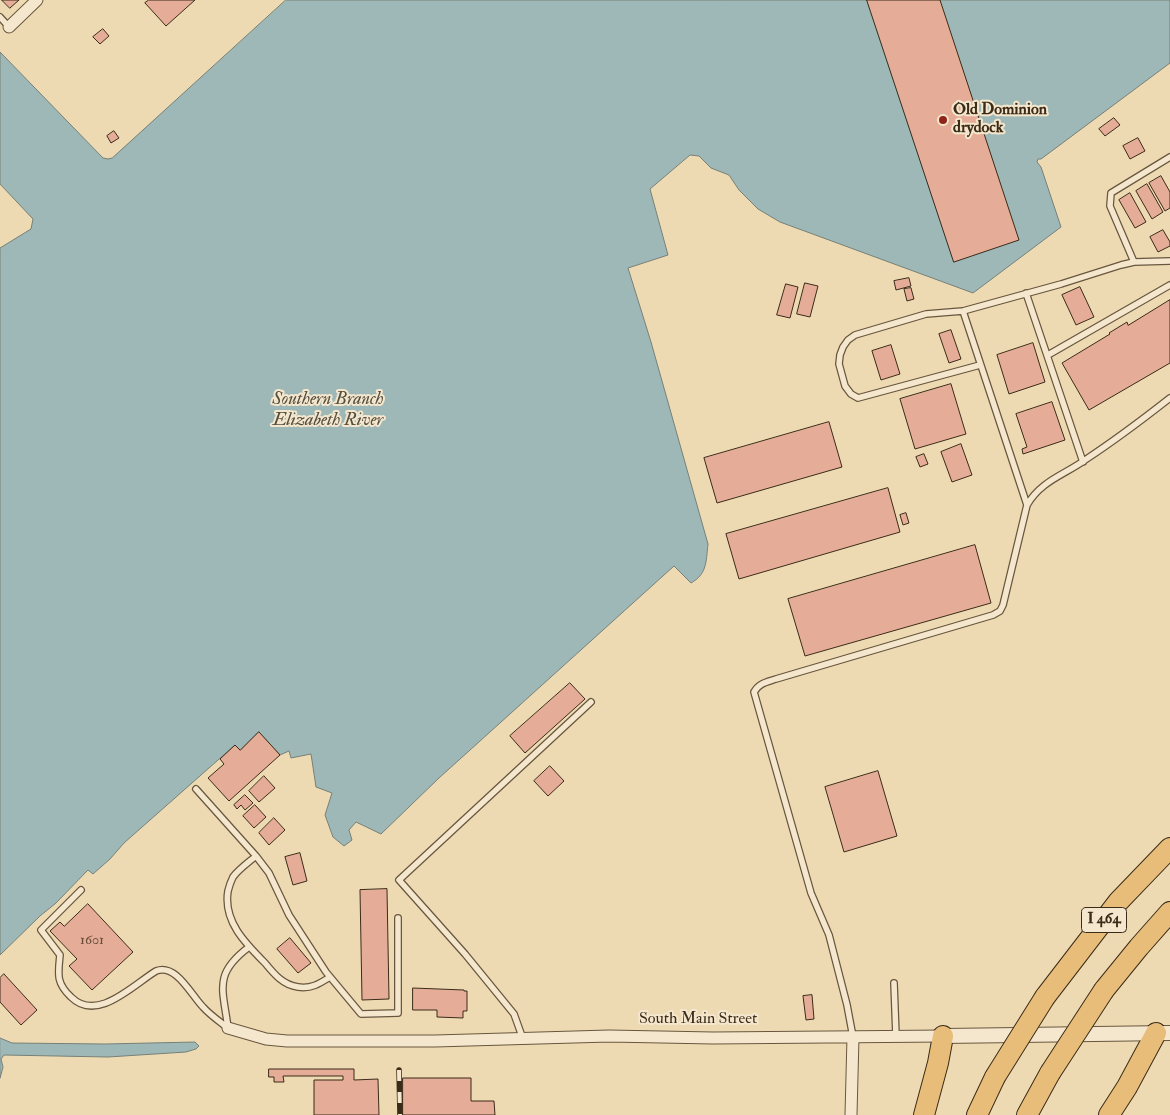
<!DOCTYPE html>
<style>
body{margin:0}
canvas{display:block;background:#eedab2}
</style>
<canvas width="1170" height="1115"></canvas>
<script>
const c = document.querySelector('canvas').getContext('2d');
c.lineJoin = 'round';
function fill(path, color) { c.fillStyle = color; c.fill(path, 'evenodd'); }
function stroke(path, color, width, dash) { c.strokeStyle = color; c.lineWidth = width; c.lineCap = dash ? 'butt' : 'round'; c.setLineDash(dash || []); c.stroke(path); }
function label(font, color, halo, rows, align = 'center') {
  c.font = font + ' "IM FELL Double Pica",serif'; c.lineWidth = 4; c.setLineDash([]); c.textBaseline = 'middle'; c.strokeStyle = halo; c.fillStyle = color; for (const [text, x, y, turn = 0] of rows) {
    c.save(); c.translate(x, y); c.rotate((+turn || 0) * Math.PI / 180); c.textAlign = isNaN(turn) ? turn : align; if (halo) c.strokeText(text, 0, 0); c.fillText(text, 0, 0); c.restore();
  }
}
const water = new Path2D(`
 M286,0H1170V63L1041,159H1038L1037,162L1041,167L1061,227L973,293L780,222L758,209L739,190L729,175L711,168L699,156L690,155L650,189L668,255L628,268L651,342L708,544C706,562 707,574 691,583L674,566L439,778L381,834L356,822L349,830L352,840L344,846L333,837L325,815L332,793L316,787L311,754L291,758L289,751L280,755L259,732L240,750L235,745L124,843L110,859L93,874L88,870L56,903L40,916L0,955V248L31,229L33,219L0,184V52L103,158L108,159L112,158Z
 M0,1038L12,1043L105,1044L195,1042L199,1046L196,1049L186,1052L108,1057L4,1055L1,1059L3,1067L0,1078Z`);
const building = new Path2D(`
 M2,0H19L10,8Z
 M149,0H195L166,26L145,3Z
 M867,0H940L1019,240L954,262Z
 M103,29L109,36L100,44L93,37Z
 M1114,118L1120,125L1105,136L1099,129Z
 M114,131L119,138L111,143L107,136Z
 M1138,138L1145,151L1130,159L1123,146Z
 M1161,176L1170,192V208L1165,211L1149,183Z
 M1147,184L1163,212L1152,219L1136,191Z
 M1130,193L1146,222L1135,228L1119,200Z
 M1163,230L1170,242V246L1158,252L1150,237Z
 M909,278L911,286L896,290L894,281Z
 M805,283L818,286L810,317L797,314Z
 M786,284L798,287L790,318L777,315Z
 M1080,287L1094,317L1076,325L1062,295Z
 M911,288L914,299L907,301L904,289Z
 M1170,300V363L1089,410L1062,363L1110,334L1109,333L1127,322L1128,325Z
 M951,330L961,359L949,363L939,334Z
 M1033,343L1045,382L1009,394L997,355Z
 M891,345L900,374L881,380L872,351Z
 M951,384L966,434L915,449L900,399Z
 M1052,402L1065,440L1023,454L1022,449L1027,447L1016,414Z
 M829,422L842,467L717,503L704,458Z
 M961,444L972,475L952,482L941,452Z
 M924,454L928,464L920,467L916,457Z
 M888,488L900,532L739,579L726,534Z
 M906,513L909,523L903,525L900,515Z
 M975,545L991,603L805,656L788,599Z
 M570,683L585,699L525,753L510,736Z
 M259,732L280,755L229,801L208,778L224,764L220,759L235,745L240,750Z
 M550,766L564,781L548,796L534,781Z
 M878,771L897,836L844,852L825,787Z
 M264,776L275,788L259,802L249,791Z
 M245,795L253,803L245,810L241,805L237,809L234,805Z
 M255,805L266,817L254,828L243,816Z
 M274,818L285,830L269,845L259,833Z
 M300,853L307,881L293,885L285,857Z
 M387,889L389,999L362,1000L360,890Z
 M88,904L133,952L92,990L69,966L77,959L50,931L60,922L64,926Z
 M290,938L311,963L298,973L277,949Z
 M4,974L37,1010L21,1025L0,1002V978Z
 M413,988L464,990V991H467V1011H463V1018L437,1017V1010H413Z
 M812,995L814,1019L806,1020L803,996Z
 M269,1069H354V1080L378,1079L379,1115H314V1080H343V1076H283L284,1082H274V1077H269Z
 M403,1078H471V1101H494L495,1115H403Z`);
const service = new Path2D(`
 M0,17L9,27
 M1134,262L1110,206L1111,193L1170,157
 M1026,293L1083,462
 M1048,355L1170,285
 M980,365L858,398L851,394L845,386L839,364L840,355L843,347L848,340L855,335L926,314L963,311L1061,284L1121,265L1134,262L1170,261
 M1027,505C1041,481 1064,475 1085,460C1114,441 1142,420 1170,398
 M196,789L256,856
 M81,890L41,930L60,955C58,974 56,983 71,997C97,1023 133,985 156,971C176,963 191,995 203,1007C210,1015 219,1021 228,1028
 M330,977C319,984 311,989 298,987C283,985 274,974 265,963C245,943 223,921 228,891C229,887 231,881 233,877C239,869 249,862 256,856L269,873L289,915L326,972L361,1014L398,1013V918
 M894,983L896,1036
 M228,1028C223,989 213,974 249,947
 M853,1037L847,1005L829,935L811,893L754,692C759,683 767,682 776,679L993,615L1000,611L1003,605L1027,505L963,311
 M523,1039L514,1014L465,954L399,880L591,702`);
const minor = new Path2D(`
 M9,27L37,0
 M228,1028L266,1039L287,1041H435L609,1036L713,1038L943,1036
 M851,1115L853,1037`);
const tertiary = new Path2D(`
 M943,1036L1170,1033`);
const motorway = new Path2D(`
 M1104,990L1139,947L1170,912
 M1045,997L1118,902L1170,848
 M924,1115L938,1063L943,1036
 M977,1115L995,1077
 M1027,1115L1050,1073
 M1109,1115L1127,1087L1156,1033`);
const rail = new Path2D(`
 M399,1070L400,1115`);
const motorwayBridge = new Path2D(`
 M1050,1073L1104,990
 M995,1077L1045,997`);
const markers = [
 [943,120,5,"#8f2418"]
];
const numberNames = [
 ["1601",92,941]
];
const shields = [
 [1104,920,45]
];
const shieldNames = [
 ["I 464",1104,920]
];
const poiNames = [
 ["Old Dominion",953,111],
 ["drydock",953,129]
];
const streetNames = [
 ["South Main Street",698,1020]
];
const waterNames = [
 ["Southern Branch",328,400],
 ["Elizabeth River",328,421]
];
fill(water, '#9eb8b7');
stroke(water, '#768077', 1);
fill(building, '#e5ad97');
stroke(building, '#3b2b18', 1);
stroke(service, '#68573e', 8);
stroke(minor, '#68573e', 13);
stroke(tertiary, '#68573e', 16);
stroke(motorway, '#3b2b18', 22);
stroke(service, '#f4e7cd', 5.5);
stroke(minor, '#f4e7cd', 11);
stroke(tertiary, '#f4e7cd', 14);
stroke(motorway, '#e7bd79', 20);
stroke(rail, '#3b2b18', 5.5);
stroke(rail, '#f4e7cd', 4, [11]);
stroke(motorwayBridge, '#3b2b18', 22, []);
stroke(motorwayBridge, '#e7bd79', 20);
for (const [x, y, r, color] of markers) { const dot = new Path2D(); dot.arc(x, y, r, 0, 2 * Math.PI); c.fillStyle = color; c.fill(dot); stroke(dot, '#f4e7cd', 2); }
label('14px', '#664c38', null, numberNames);
for (const [x, y, w] of shields) { const box = new Path2D(); box.roundRect(x - w / 2, y - 12.5, w, 25, 4); c.fillStyle = '#f4e7cd'; c.fill(box); stroke(box, '#3b2b18', 1); }
label('bold 15px', '#3b2b18', null, shieldNames);
label('bold 16px', '#3b2b18', '#f4e7cd', poiNames, 'left');
label('16px', '#3b2b18', '#f4e7cd', streetNames);
label('italic 18px', '#544e40', '#f4e7cd', waterNames);
</script>
